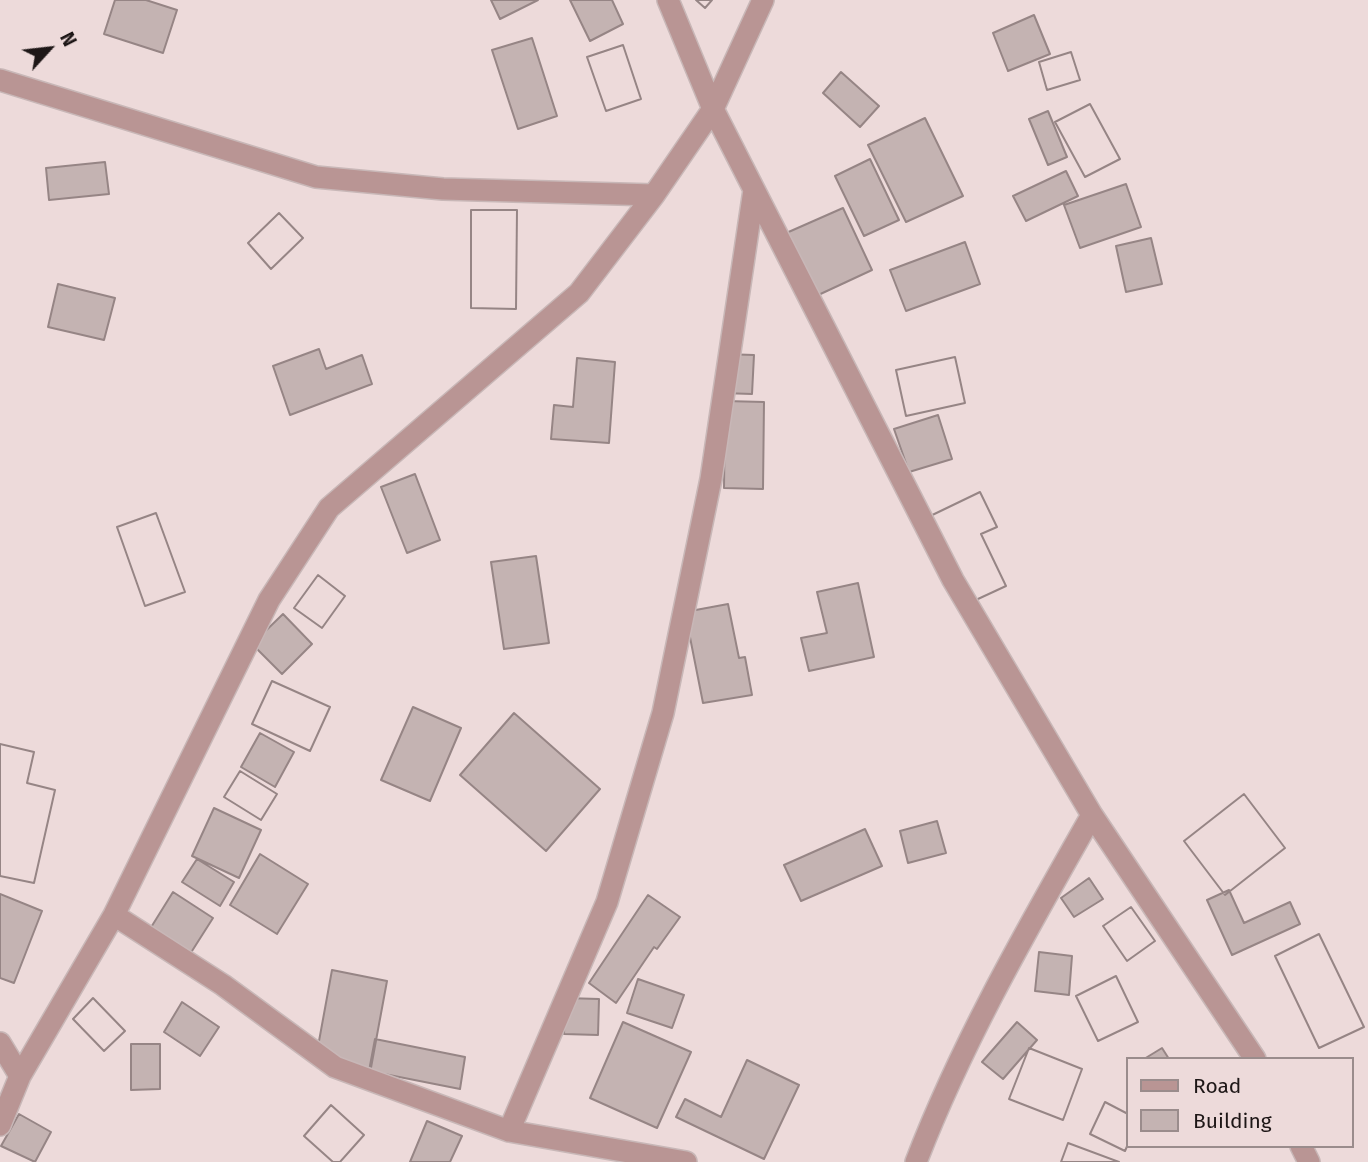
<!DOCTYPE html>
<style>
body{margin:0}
#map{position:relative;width:1368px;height:1162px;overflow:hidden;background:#eddada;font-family:"Fira Sans",sans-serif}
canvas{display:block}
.legend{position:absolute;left:1126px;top:1057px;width:228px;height:91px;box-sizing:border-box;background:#eddada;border:2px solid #9a8c8c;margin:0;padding:9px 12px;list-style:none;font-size:21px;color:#1e1717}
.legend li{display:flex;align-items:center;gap:14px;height:35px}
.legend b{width:35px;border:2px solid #9a8c8c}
.north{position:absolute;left:14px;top:14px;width:70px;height:70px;-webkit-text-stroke:5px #eddada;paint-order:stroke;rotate:63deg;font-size:19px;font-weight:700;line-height:28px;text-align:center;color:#1e1717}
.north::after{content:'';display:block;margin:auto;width:24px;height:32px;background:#1e1717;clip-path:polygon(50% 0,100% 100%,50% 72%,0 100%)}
</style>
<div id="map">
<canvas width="1368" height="1162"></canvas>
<ul class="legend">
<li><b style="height:9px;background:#b99594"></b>Road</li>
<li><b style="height:19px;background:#c4b3b2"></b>Building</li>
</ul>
<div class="north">N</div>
</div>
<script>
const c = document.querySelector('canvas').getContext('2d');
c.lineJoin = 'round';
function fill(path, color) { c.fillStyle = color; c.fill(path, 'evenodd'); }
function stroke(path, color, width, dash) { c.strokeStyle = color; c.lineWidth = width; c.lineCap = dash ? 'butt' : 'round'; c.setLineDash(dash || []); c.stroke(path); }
const building = new Path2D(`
 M115,0H146L177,10L163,53L104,34Z
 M491,0H538L500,19Z
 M570,0H612L623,24L590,41Z
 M696,0H712L705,8Z
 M696,0H712L705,8Z
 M1034,15L1050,54L1008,71L993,33Z
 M532,38L557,116L518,129L492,50Z
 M623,45L641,99L606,111L587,57Z
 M623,45L641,99L606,111L587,57Z
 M1071,52L1080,80L1047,90L1039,62Z
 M1071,52L1080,80L1047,90L1039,62Z
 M841,72L879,106L860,127L823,93Z
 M1090,104L1120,159L1085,177L1055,122Z
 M1090,104L1120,159L1085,177L1055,122Z
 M1048,111L1067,157L1048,165L1029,119Z
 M925,118L963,196L906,222L868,145Z
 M870,159L899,220L864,236L835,176Z
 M105,162L109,194L49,200L46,168Z
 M1066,171L1078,196L1026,221L1013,196Z
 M1126,184L1141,227L1080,248L1064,205Z
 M843,208L872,270L814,297L784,234Z
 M471,210H517L516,309L471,308Z
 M471,210H517L516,309L471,308Z
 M279,213L303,238L271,269L248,243Z
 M279,213L303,238L271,269L248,243Z
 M1151,238L1162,284L1126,292L1116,246Z
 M965,242L980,284L906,311L890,270Z
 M58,284L115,298L104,340L48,327Z
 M319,349L326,369L362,355L372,384L290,415L273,366Z
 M723,354L754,355L752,394L722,393Z
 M955,357L965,403L906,416L896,370Z
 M955,357L965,403L906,416L896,370Z
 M577,358L615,362L609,443L551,439L554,405L573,407Z
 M725,401L764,402L763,489L724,488Z
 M938,415L952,459L909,472L894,429Z
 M415,474L440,540L407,553L381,487Z
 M980,492L997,527L981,534L1006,586L965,605L924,519Z
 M980,492L997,527L981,534L1006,586L965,605L924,519Z
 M156,513L185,592L145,606L117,527Z
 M156,513L185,592L145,606L117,527Z
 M536,556L549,643L504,649L491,562Z
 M318,575L345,596L322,628L294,608Z
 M318,575L345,596L322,628L294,608Z
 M858,583L874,657L809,671L801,638L827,633L817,592Z
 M728,604L739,658L745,657L752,695L703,703L685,612Z
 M283,614L312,644L282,674L252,644Z
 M272,681L330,707L310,751L252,724Z
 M272,681L330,707L310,751L252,724Z
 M413,707L461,728L430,801L381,780Z
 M514,713L600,789L546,851L460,775Z
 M260,733L294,752L275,787L241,767Z
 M0,744L34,752L27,783L55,790L34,883L0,876Z
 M0,744L34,752L27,783L55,790L34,883L0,876Z
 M240,771L277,794L261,820L224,797Z
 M240,771L277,794L261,820L224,797Z
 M1244,794L1285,848L1225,895L1184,841Z
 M1244,794L1285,848L1225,895L1184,841Z
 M214,808L261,830L239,878L192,856Z
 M937,821L946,853L908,863L900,831Z
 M865,829L882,866L801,901L784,865Z
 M260,854L308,884L277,934L230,905Z
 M197,859L234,882L220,906L182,882Z
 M1089,878L1103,899L1074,917L1061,898Z
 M1229,890L1244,923L1290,902L1300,924L1232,955L1207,900Z
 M173,892L213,918L185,962L145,937Z
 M0,894L42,911L14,983L0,978Z
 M648,895L680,917L657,949L654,947L616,1003L589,983Z
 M1131,907L1155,941L1127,961L1103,926Z
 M1131,907L1155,941L1127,961L1103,926Z
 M1319,934L1364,1027L1319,1048L1275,956Z
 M1319,934L1364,1027L1319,1048L1275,956Z
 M1039,952L1072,956L1069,995L1035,991Z
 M332,970L387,981L370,1073L315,1063Z
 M1116,976L1138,1022L1098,1041L1076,996Z
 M1116,976L1138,1022L1098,1041L1076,996Z
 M638,979L684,995L672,1028L627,1013Z
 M93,998L125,1031L104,1051L73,1019Z
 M93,998L125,1031L104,1051L73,1019Z
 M565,998L599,999L598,1035L564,1034Z
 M182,1002L219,1027L200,1056L164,1032Z
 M623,1022L691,1052L657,1128L590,1098Z
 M1017,1022L1037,1040L1003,1079L982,1062Z
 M375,1039L465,1057L460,1089L369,1071Z
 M131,1044H160V1089L131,1090Z
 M1029,1048L1082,1069L1063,1120L1009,1099Z
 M1029,1048L1082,1069L1063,1120L1009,1099Z
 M1162,1048L1169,1059H1144Z
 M747,1060L799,1085L764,1159L676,1117L685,1099L721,1117Z
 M1105,1102L1128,1114V1144L1125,1151L1090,1134Z
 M1105,1102L1128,1114V1144L1125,1151L1090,1134Z
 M331,1105L364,1135L340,1162H333L304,1136Z
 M331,1105L364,1135L340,1162H333L304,1136Z
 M19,1114L51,1132L35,1162L1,1146Z
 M427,1121L462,1136L450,1162H410Z
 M1068,1143L1119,1162H1061Z
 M1068,1143L1119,1162H1061Z`);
const minor = new Path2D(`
 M668,0L713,109L953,580L1092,815L1255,1059
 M0,80L316,177L443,189L654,195
 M114,915L223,985L335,1067L509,1131L686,1162
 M0,1043L20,1076
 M0,1125L20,1076L114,915L269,600L329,508L579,293L654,195L713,109L763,0
 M509,1131L607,902L663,713L711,479L754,190
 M1301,1146L1309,1162
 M916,1162C963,1040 1028,928 1092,815`);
fill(building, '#c4b3b2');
stroke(building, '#968585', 2);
stroke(minor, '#c8b7b7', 24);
stroke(minor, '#b99594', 21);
</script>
